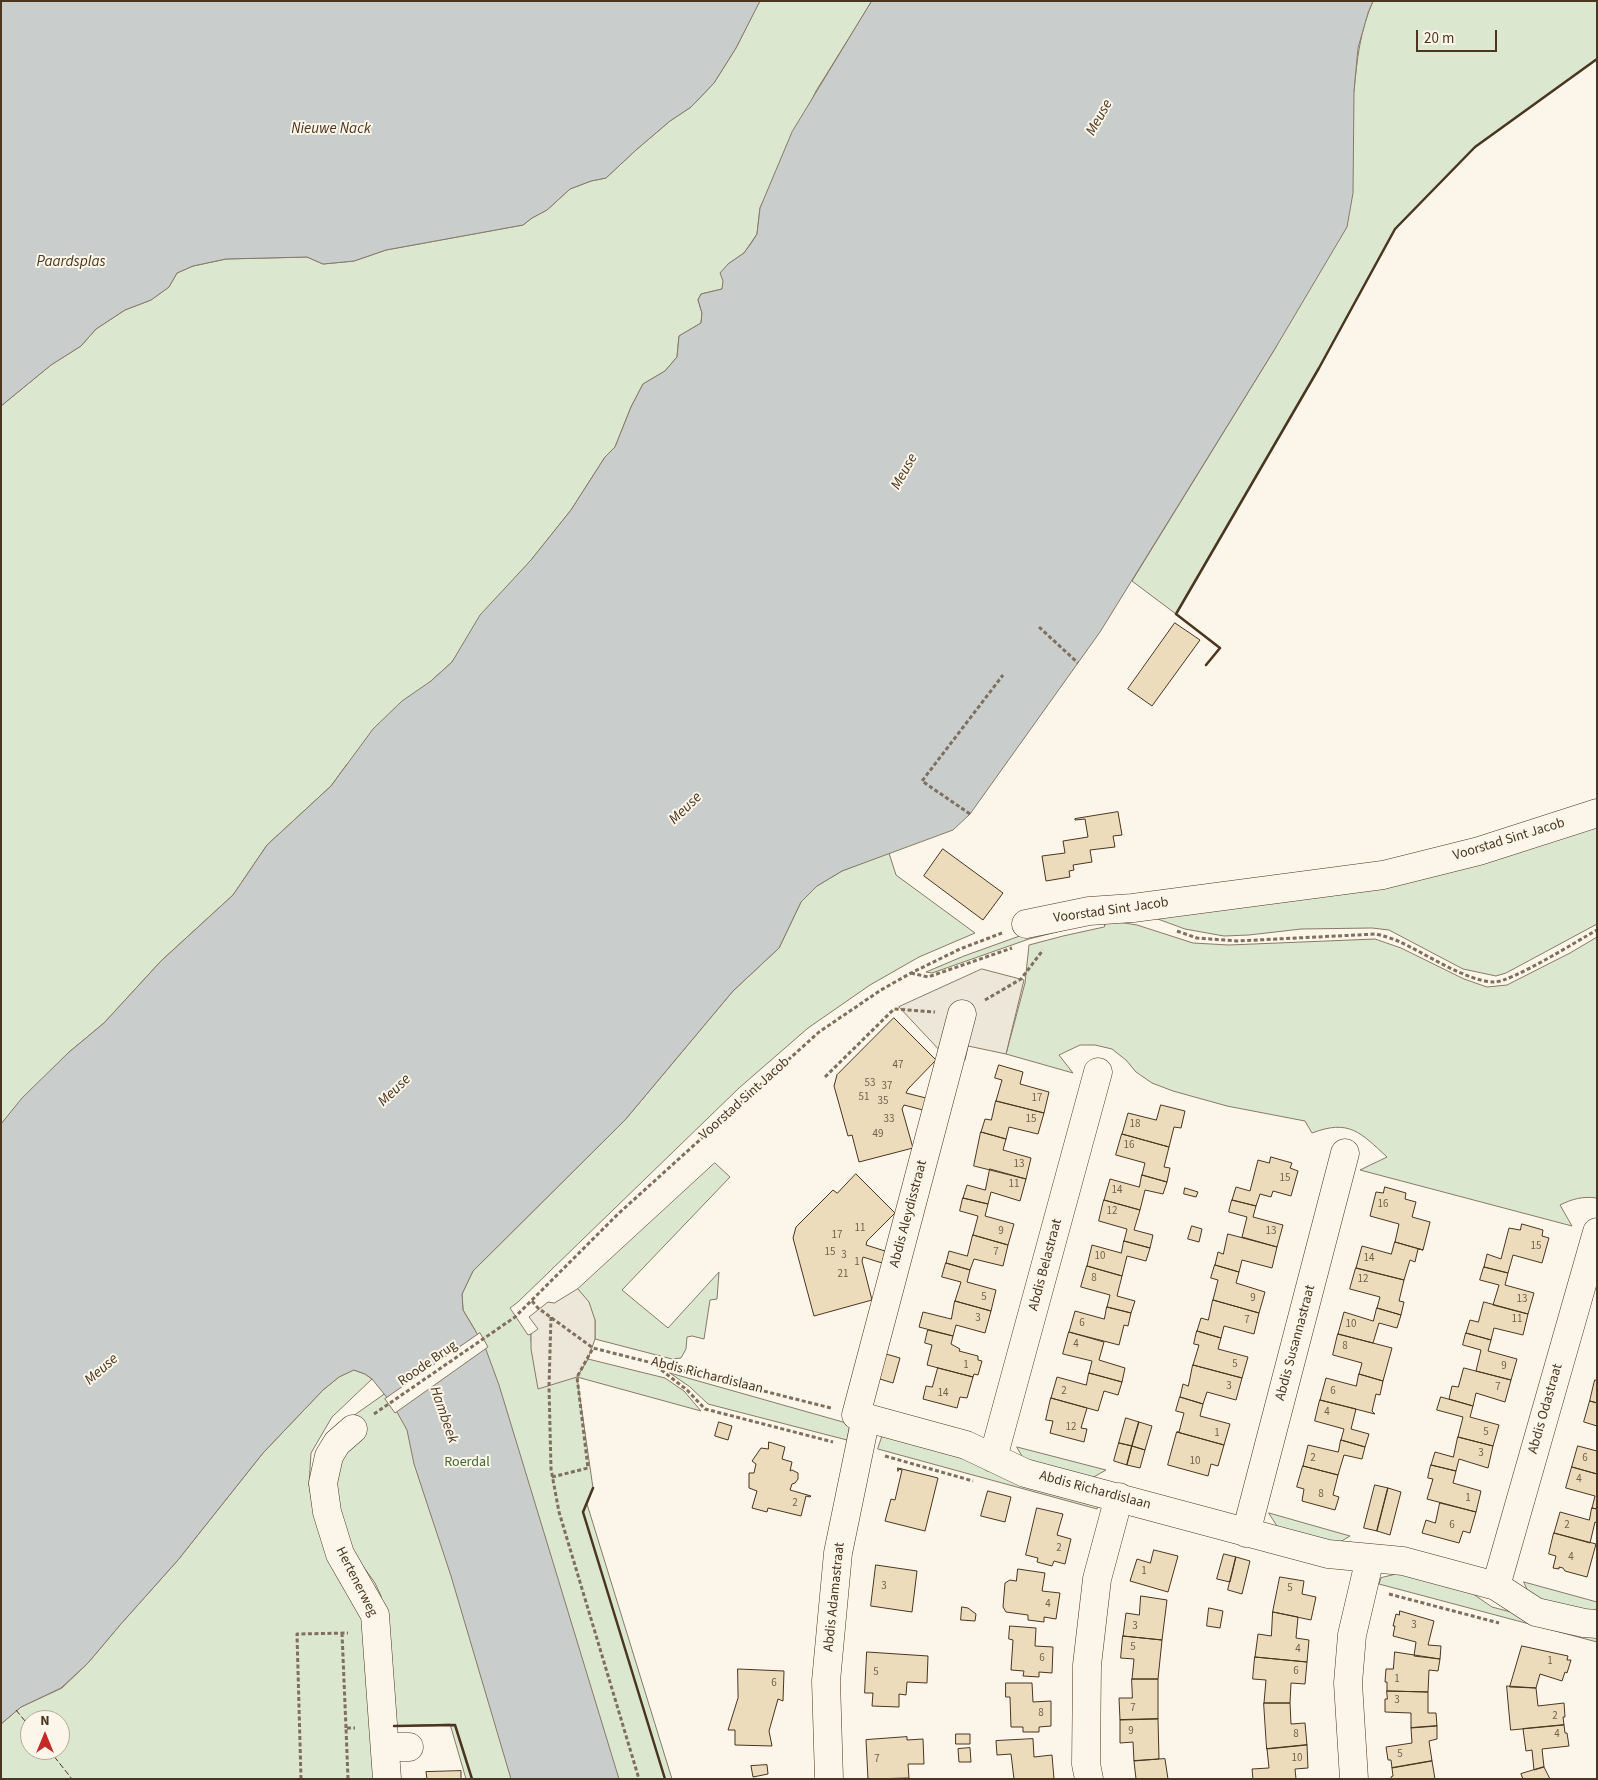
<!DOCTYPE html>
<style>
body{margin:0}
#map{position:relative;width:1598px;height:1780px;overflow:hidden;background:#fbf6e9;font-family:"Source Sans 3",sans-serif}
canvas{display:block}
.frame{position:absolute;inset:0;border:2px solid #4a3520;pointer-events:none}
.north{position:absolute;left:20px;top:1710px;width:50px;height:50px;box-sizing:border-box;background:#fbf6e9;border:1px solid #b4a999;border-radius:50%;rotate:0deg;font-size:14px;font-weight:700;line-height:20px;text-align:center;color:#4a3520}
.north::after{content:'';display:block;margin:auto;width:18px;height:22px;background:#c62828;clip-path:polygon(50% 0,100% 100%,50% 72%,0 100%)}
.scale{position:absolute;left:1416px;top:30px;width:81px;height:22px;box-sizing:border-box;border:2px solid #4a3520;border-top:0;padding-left:6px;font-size:15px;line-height:18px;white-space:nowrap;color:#4a3520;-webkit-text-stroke:4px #fbf6e9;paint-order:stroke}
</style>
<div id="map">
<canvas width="1598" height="1780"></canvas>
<div class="frame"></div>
<div class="north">N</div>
<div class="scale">20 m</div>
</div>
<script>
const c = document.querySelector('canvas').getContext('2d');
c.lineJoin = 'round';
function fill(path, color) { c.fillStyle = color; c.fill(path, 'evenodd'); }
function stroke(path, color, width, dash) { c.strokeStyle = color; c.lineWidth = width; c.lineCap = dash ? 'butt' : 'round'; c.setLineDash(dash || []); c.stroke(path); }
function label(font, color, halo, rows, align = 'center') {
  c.font = font + ' "Source Sans 3",sans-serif'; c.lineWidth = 4; c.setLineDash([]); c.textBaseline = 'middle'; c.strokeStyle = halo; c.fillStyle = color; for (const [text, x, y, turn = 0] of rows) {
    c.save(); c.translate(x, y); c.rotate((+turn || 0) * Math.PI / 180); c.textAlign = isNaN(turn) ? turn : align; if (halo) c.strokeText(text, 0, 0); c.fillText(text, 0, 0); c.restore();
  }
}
const green = new Path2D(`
 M760,1H872L816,91L760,208L757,234L744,253L728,264L722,289L701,294L698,300L702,313L701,323L679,336L677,357L665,371L643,384L631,407L615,447L605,457L571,510L465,643L452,662L431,681L347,764L331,786L267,845L233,895L161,961L104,1023L68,1053L1,1124V406L51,365L81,346L96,329L125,310L151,300L169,287L177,273L193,266L226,259L307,257L323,264L354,261L386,250L523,225L532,218L547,210L570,189L591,181L606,178L636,150L670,121L691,107L714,83L736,48Z
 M1373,1H1597V59L1475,147L1395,229L1319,368L1176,614L1132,581L1276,347L1354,91C1357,60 1360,30 1373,1Z
 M1597,822V924L1506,973L1496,976L1463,969L1389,930L1372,928L1301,929L1249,935L1224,936L1185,929L1155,918Z
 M889,853L896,875L975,933L919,957L870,985L808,1028L739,1088L518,1302L510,1308L528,1335L531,1334V1342L577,1377L588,1359L665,1378L684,1391L701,1411L577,1377L593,1488L587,1504L672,1779H466L450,1724L393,1726L381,1596L375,1583L355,1555L335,1501L334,1469L346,1421L475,1330L463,1310L462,1294L473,1271L625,1120L733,991L779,948L801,902L817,886L842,871Z
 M1106,920L1137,925L1193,943L1229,945L1375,939L1401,948L1464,979L1487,987L1507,985L1570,953L1597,937V1198C1583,1196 1572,1199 1560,1205L1572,1226L1360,1170L1387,1157C1360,1132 1349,1119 1312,1133L1305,1121L1227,1106L1173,1091L1152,1083L1136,1072L1126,1060L1112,1049L1095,1045H1080L1059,1055L1073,1073L1006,1054L1025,983L1029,945L1063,936L1104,927Z
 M1076,927L1029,939L932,973L926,972L964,956L1028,933Z
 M715,1163L730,1177L622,1290L668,1328L719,1272L717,1299L710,1300L704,1339L692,1336L687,1337L686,1349L681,1358L672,1359L595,1339V1320L578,1289Z
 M354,1370L365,1374L372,1379L332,1417L311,1453L309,1485L315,1519L362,1616L376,1779H1V1724L21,1707L62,1688L88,1663L120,1625L178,1560L263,1453L323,1390L339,1377ZM30,1720H60V1750H30Z
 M670,1373L850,1424L847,1440L708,1404L690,1387Z
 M883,1434L1099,1500L1097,1509L878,1449Z
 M1017,1447L1106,1470L1083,1483L1030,1469Z
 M1269,1513L1350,1536L1330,1548L1283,1535Z
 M1401,1573L1466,1589L1492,1607L1597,1635V1642L1379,1584L1381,1578Z
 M1524,1582L1597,1602V1609L1583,1617L1534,1604Z`);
const parking = new Path2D(`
 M982,969L1024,980L1006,1054L968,1046L965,1060L943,1054L899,1007Z
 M578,1289L589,1302L595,1320V1339L588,1359L577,1377L538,1389L531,1349V1334L538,1329L529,1317L548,1302L554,1303Z`);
const water = new Path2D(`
 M1,1H760L736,48L714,83L691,107L670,121L636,150L606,178L591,181L570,189L547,210L532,218L523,225L386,250L354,261L323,264L307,257L226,259L193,266L177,273L169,287L151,300L125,310L96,329L81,346L51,365L1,406Z
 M872,1H1373L1368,13L1358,48L1354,91L1353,193L1347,227L1276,347L1100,632L970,814L953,830L842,871L817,886L801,902L779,948L733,991L625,1120L473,1271L462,1294L463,1310L485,1347L499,1385L619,1779H511L451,1576L414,1464L407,1430L393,1405L372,1379L365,1374L354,1370L339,1377L323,1390L263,1453L178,1560L120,1625L88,1663L61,1688L21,1707L1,1724V1124L22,1098L68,1053L104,1023L161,961L233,895L267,845L331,786L373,729L402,701L431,681L452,662L480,615L531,560L571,510L605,457L615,447L631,407L643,384L665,371L677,357L679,336L701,323L702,313L698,300L701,294L722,289L723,281L720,273L728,264L744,253L752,242L757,234L760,208L792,132Z`);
const pier = new Path2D(`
 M480,1333L488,1347L395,1413L385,1399Z`);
const building = new Path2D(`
 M1175,623L1200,640L1152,706L1128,689Z
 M1118,812L1122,835L1113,836L1115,847L1090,850L1092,862L1073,865L1074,870L1069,871L1070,877L1046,881L1042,856L1065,853L1063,841L1088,837L1085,819L1075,820V819Z
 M943,849L1003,893L983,920L924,876Z
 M894,1018L936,1060L908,1089L906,1093L926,1098L923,1110L904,1105L902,1109L913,1148L859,1162L852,1135L848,1136L834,1086L837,1075Z
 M999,1065L1023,1072L1020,1084L1049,1092L1044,1113L996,1101L1002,1080L995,1078Z
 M996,1101L1044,1113L1038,1134L1009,1127L1006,1139L981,1132L985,1119L991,1120Z
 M1161,1105L1185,1111L1181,1128L1174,1127L1169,1147L1122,1134L1128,1113L1156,1120Z
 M981,1132L1006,1139L1003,1150L1031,1158L1026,1179L974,1166Z
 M1122,1134L1169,1147L1164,1167L1170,1168L1167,1182L1142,1175L1145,1163L1116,1155Z
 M1271,1157L1292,1163L1290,1168L1298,1171L1291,1196L1273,1191L1271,1197L1260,1194L1256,1206L1232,1200L1236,1187L1250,1191L1258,1160L1269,1163Z
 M990,1169L1026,1179L1020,1201L991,1192L988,1204L963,1198L967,1185L985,1190Z
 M856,1174L895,1213L867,1241L866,1245L885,1251L882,1263L863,1257L862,1261L872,1300L814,1316L793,1238L796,1227L833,1190L837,1193Z
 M1142,1175L1167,1182L1163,1194L1145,1190L1140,1210L1104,1200L1110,1179L1139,1187Z
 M1385,1187L1406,1193L1405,1199L1416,1202L1412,1217L1430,1222L1423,1250L1395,1242L1399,1224L1370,1216L1376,1192L1383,1193Z
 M1185,1188L1198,1192L1196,1197L1184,1194Z
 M963,1198L988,1204L985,1216L1014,1224L1008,1245L973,1235L978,1216L960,1211Z
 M1104,1200L1140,1210L1134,1230L1153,1235L1150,1248L1124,1241L1127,1229L1099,1221Z
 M1232,1200L1256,1206L1253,1217L1283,1225L1277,1247L1242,1237L1247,1217L1229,1212Z
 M1522,1224L1543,1230L1542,1236L1549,1238L1542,1263L1513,1255L1508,1273L1484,1267L1487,1254L1501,1259L1509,1228L1520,1230Z
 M1192,1226L1202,1229L1199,1242L1188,1239Z
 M1228,1234L1277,1247L1272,1268L1242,1260L1239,1272L1215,1265L1218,1252L1223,1254Z
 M973,1235L1008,1245L1003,1266L974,1259L970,1270L946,1263L949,1251L967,1256Z
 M1124,1241L1150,1248L1146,1261L1127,1256L1122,1276L1087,1266L1092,1245L1121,1253Z
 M1395,1242L1423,1250L1418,1249L1415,1262L1410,1260L1404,1280L1356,1268L1362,1246L1391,1254Z
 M946,1263L970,1270L967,1282L996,1290L991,1311L955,1301L961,1282L942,1277Z
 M1215,1265L1239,1272L1236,1283L1265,1292L1259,1313L1213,1300L1218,1280L1211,1278Z
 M1087,1266L1122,1276L1117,1296L1135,1301L1131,1313L1107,1307L1110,1295L1081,1287Z
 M1484,1267L1508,1273L1505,1285L1534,1293L1528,1314L1493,1305L1499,1285L1480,1280Z
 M1356,1268L1404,1280L1399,1301L1404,1302L1401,1315L1377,1308L1380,1297L1350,1289Z
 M1213,1300L1259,1313L1254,1334L1224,1326L1221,1338L1197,1331L1201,1318L1208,1320Z
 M955,1301L991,1311L985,1333L956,1325L953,1336L919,1327L923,1312L951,1319Z
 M1484,1302L1528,1314L1523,1335L1494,1328L1491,1340L1466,1333L1470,1320L1478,1322Z
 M1107,1307L1131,1313L1128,1326L1124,1325L1119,1345L1069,1332L1075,1311L1104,1319Z
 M1377,1308L1401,1315L1397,1328L1379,1323L1373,1343L1338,1334L1344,1312L1373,1321Z
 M928,1330L953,1336L951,1344L960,1349L959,1351L978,1356V1360L982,1361L978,1375L974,1374L973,1377L927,1365L932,1345L925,1343Z
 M1197,1331L1221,1338L1218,1349L1248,1357L1242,1378L1193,1365L1199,1345L1194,1344Z
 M1069,1332L1104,1342L1099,1360L1125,1368L1122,1382L1089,1373L1092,1361L1063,1354Z
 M1466,1333L1491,1340L1488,1351L1517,1359L1511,1380L1476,1371L1481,1350L1463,1345Z
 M1338,1334L1392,1348L1383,1381L1359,1374L1362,1363L1333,1355Z
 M886,1354L900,1358L893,1383L880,1379Z
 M1193,1365L1242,1378L1236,1400L1207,1392L1203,1404L1180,1397L1183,1384L1188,1386Z
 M938,1368L973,1377L967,1398L960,1397L957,1408L923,1399L926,1386L932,1387Z
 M1464,1368L1511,1380L1505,1402L1476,1393L1473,1406L1449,1399L1452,1386L1458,1387Z
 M1089,1373L1122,1382L1118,1395L1104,1391L1098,1411L1051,1398L1057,1377L1086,1385Z
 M1359,1374L1383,1381L1380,1395L1376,1394L1372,1411L1375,1414L1320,1400L1326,1378L1356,1386Z
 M1595,1380H1597V1403L1590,1401Z
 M1180,1397L1203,1404L1200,1416L1230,1424L1224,1445L1177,1432H1179L1184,1413L1176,1411Z
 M1441,1397L1473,1406L1470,1417L1499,1425L1493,1446L1458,1437L1463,1417L1437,1410Z
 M1051,1398L1087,1408L1081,1428L1087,1429L1084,1442L1050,1433L1053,1421L1046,1420Z
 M1320,1400L1356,1409L1351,1429L1369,1434L1365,1447L1341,1440L1344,1429L1315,1421Z
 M1590,1401L1597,1403V1426L1584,1422Z
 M1126,1418L1139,1422L1132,1446L1119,1443Z
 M719,1422L732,1426L728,1440L715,1436Z
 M1139,1422L1152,1426L1145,1450L1132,1446Z
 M1177,1432L1224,1445L1218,1466L1211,1464L1208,1476L1168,1465Z
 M1458,1437L1493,1446L1488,1468L1459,1459L1456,1471L1431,1465L1435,1452L1453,1457Z
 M1341,1440L1365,1447L1362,1459L1344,1455L1338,1475L1303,1466L1308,1445L1338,1452Z
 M769,1442L785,1447L782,1459L792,1462L790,1471L792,1470L798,1473V1479L795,1483L792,1484L790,1490L811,1496L810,1497L806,1496L801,1516L768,1508L767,1512L752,1508L757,1491L749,1488V1473H754L756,1464L752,1461L761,1448L768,1449Z
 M1119,1443L1132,1446L1127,1465L1114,1461Z
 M1132,1446L1145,1450L1140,1468L1127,1465Z
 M1578,1446L1597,1451V1474L1572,1467Z
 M1431,1465L1456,1471L1453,1483L1481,1491L1476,1512L1427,1499L1433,1479L1428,1478Z
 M1303,1466L1338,1475L1333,1495L1339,1497L1335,1510L1302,1501L1304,1489L1297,1487Z
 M1572,1467L1597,1474V1509L1592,1508L1595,1496L1566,1488Z
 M898,1468L938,1478L925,1531L885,1521L891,1499L895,1500L902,1470L899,1469L898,1471Z
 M1375,1485L1388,1488L1377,1531L1364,1528Z
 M1388,1488L1401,1492L1390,1535L1377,1531Z
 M988,1491L1011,1497L1005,1522L981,1516Z
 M1440,1503L1476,1512L1470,1533L1463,1531L1459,1543L1422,1533L1426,1520L1435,1523Z
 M1037,1508L1063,1514L1057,1535L1071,1539L1065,1564L1054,1561L1052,1566L1037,1562L1038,1558L1026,1555Z
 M1592,1508L1597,1509V1523L1595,1522L1590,1543L1554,1533L1560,1512L1589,1520Z
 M1554,1533L1596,1544L1587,1577L1565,1571L1563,1568L1559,1567V1569L1553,1568L1556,1556L1549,1554Z
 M1154,1550L1178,1556L1168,1592L1130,1581L1137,1559L1150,1563Z
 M1224,1554L1236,1557L1230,1582L1217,1579Z
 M1236,1557L1250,1561L1242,1594L1228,1590Z
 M876,1565L917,1571L912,1612L871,1606Z
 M1018,1569L1045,1573L1042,1591L1060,1593L1056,1619L1044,1617V1622L1028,1620V1615L1006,1612L1003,1607L1005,1583L1010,1580L1016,1581Z
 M1280,1577L1304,1581L1302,1594L1316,1597L1311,1620L1273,1612Z
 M1141,1596L1167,1600L1162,1640L1123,1636L1126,1613L1139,1615Z
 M962,1607L968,1608L976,1614L975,1621L961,1620Z
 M1209,1608L1223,1611L1220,1628L1207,1626Z
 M1400,1611L1434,1621L1428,1645L1441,1646L1440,1659L1414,1656L1416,1642L1393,1636L1395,1626H1393L1396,1614L1399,1615Z
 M1273,1612L1298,1617L1296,1638L1309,1640L1307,1662L1255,1657L1258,1634L1271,1636Z
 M1010,1626L1036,1628L1035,1646L1053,1647L1052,1673L1039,1672V1677L1023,1676L1024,1671L1011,1670L1013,1640L1009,1639Z
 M1123,1636L1162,1640L1158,1679H1132L1134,1659L1121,1658Z
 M1522,1646L1568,1656L1567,1660H1571L1567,1673L1565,1672L1562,1681L1540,1674L1536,1688L1510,1687Z
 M867,1652L928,1656L927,1683L907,1682L906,1695L899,1694V1707L872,1706L873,1693H865Z
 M1395,1652L1440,1659L1438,1671L1429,1670L1428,1692L1387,1691V1682H1385L1386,1669H1393Z
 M1255,1657L1307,1662L1305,1684L1291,1683L1290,1703H1264L1266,1680L1253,1679Z
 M738,1669L784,1671L783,1701L778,1699L769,1731L772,1746L735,1745V1730H728L738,1698Z
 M1132,1679H1158V1719L1120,1720L1119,1698H1132Z
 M1006,1683H1032L1033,1702L1051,1701V1726L1039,1727V1732H1023V1727H1011L1010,1697H1006Z
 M1507,1686L1536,1688L1538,1706L1564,1703L1565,1717H1563L1564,1725L1511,1730Z
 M1387,1691L1428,1692V1713H1436L1437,1726L1411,1728V1713L1385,1712V1699H1387Z
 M1264,1703H1290L1291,1724L1305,1723L1307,1745L1267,1749Z
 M1158,1719L1159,1759L1134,1761L1133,1742L1120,1743V1720Z
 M1564,1725L1565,1733H1567L1569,1746L1542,1749L1544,1767L1534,1770L1532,1750L1526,1751L1523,1729Z
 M1437,1726V1739L1429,1741L1432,1761L1392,1768L1391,1760H1388L1386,1747L1412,1743L1411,1728Z
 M956,1734H970V1744H956Z
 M907,1737V1740L923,1739L924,1764H908L909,1778L868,1779L866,1740Z
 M1033,1739L1034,1757L1052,1755L1054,1779H1014L1011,1754L997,1755L996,1741Z
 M1307,1745L1308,1768L1295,1769L1296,1779H1253L1252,1769L1269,1768L1267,1749Z
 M970,1748L971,1762H959L958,1749Z
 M1165,1759L1168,1779H1136L1134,1761Z
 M1432,1761L1435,1779H1391V1777L1393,1776L1392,1768Z
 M767,1765L768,1774L753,1777L751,1766Z
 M1544,1767L1550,1779H1523L1521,1774Z
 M461,1771V1779H427L426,1772Z`);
const path = new Path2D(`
 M1039,627L1078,663
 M970,814L922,781L1003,675
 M1177,931L1197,938L1237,941L1376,934C1384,936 1391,938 1398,941C1425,953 1465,981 1494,982C1512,982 1577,941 1597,930
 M911,973L928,977L1012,948
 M985,1000L1021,979L1043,950
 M825,1077L894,1009L935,1012
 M532,1301L538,1308L593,1348L831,1408
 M551,1317L549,1386L551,1469L559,1512L639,1779
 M651,1362L687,1390L705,1409L833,1442
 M374,1414L515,1317L618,1214L819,1032L881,990L911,973L960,949L1002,933
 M885,1456L973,1481
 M552,1477L588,1468L577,1377L593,1348
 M1389,1594L1499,1623
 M342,1633L346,1728
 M301,1779L297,1634L348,1633
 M348,1779L346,1728H355`);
const minor = new Path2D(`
 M1026,924L1089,911L1133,908L1383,875L1479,851L1597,813
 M962,1014L856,1415L966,1445L1025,1473L1328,1554L1403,1561L1496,1586L1536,1612L1584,1623L1597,1624
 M353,1429L337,1443L329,1456L323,1483L327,1512L340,1554L375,1615L387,1779
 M993,1458L1098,1072
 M1246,1533L1345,1153
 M1496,1586L1597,1232
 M385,1747H409
 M829,1779L826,1681L838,1553L866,1417
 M1089,1779L1086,1764L1087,1665L1097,1579L1119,1497
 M1354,1779L1348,1683L1352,1635L1370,1558`);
const fence = new Path2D(`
 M16,1710L30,1727
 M49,1750L72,1779`);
const wall = new Path2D(`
 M1206,665L1220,648L1176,614L1319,368L1395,229L1475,147L1597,59
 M593,1488L583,1512L665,1779
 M394,1726L455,1725L472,1779`);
const numberNames = [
 ["47",898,1066],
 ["53",870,1084],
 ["37",887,1087],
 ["51",864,1098],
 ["17",1037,1099],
 ["35",883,1102],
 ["33",889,1120],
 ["15",1031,1120],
 ["18",1135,1125],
 ["49",878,1135],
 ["16",1129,1146],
 ["13",1019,1165],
 ["15",1285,1179],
 ["11",1014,1185],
 ["14",1117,1191],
 ["16",1383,1205],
 ["12",1112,1212],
 ["11",860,1229],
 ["9",1001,1232],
 ["13",1271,1232],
 ["17",837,1236],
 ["15",1536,1247],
 ["15",830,1253],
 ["7",996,1253],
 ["3",844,1256],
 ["10",1100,1257],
 ["14",1369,1259],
 ["1",857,1263],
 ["21",843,1275],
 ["8",1094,1279],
 ["12",1363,1280],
 ["5",984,1298],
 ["9",1253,1299],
 ["13",1522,1300],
 ["3",978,1319],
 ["11",1517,1320],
 ["7",1247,1321],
 ["6",1082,1324],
 ["10",1351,1325],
 ["4",1076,1345],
 ["8",1345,1347],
 ["5",1235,1365],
 ["1",966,1366],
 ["9",1504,1367],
 ["3",1229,1387],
 ["7",1498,1388],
 ["2",1064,1392],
 ["6",1333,1392],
 ["14",943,1394],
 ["4",1327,1413],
 ["12",1071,1428],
 ["5",1486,1433],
 ["1",1217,1434],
 ["3",1481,1454],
 ["2",1313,1459],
 ["6",1585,1459],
 ["10",1195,1462],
 ["4",1579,1480],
 ["8",1321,1495],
 ["1",1468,1499],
 ["2",795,1504],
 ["6",1452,1526],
 ["2",1567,1526],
 ["2",1059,1549],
 ["4",1571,1558],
 ["1",1144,1572],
 ["3",884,1587],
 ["5",1290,1589],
 ["4",1048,1605],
 ["3",1414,1626],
 ["3",1135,1627],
 ["5",1133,1648],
 ["4",1298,1650],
 ["6",1042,1659],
 ["1",1550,1662],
 ["6",1296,1672],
 ["5",876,1673],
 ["1",1397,1680],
 ["6",774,1684],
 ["3",1397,1701],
 ["7",1133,1709],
 ["8",1041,1714],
 ["2",1555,1717],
 ["9",1131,1732],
 ["8",1296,1735],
 ["4",1557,1735],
 ["5",1400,1755],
 ["10",1297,1759],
 ["7",877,1760]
];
const streetNames = [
 ["Voorstad Sint Jacob",1509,840,-17],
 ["Voorstad Sint Jacob",1111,911,-8],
 ["Voorstad Sint Jacob",745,1099,-42],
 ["Abdis Aleydisstraat",909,1214,-75],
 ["Abdis Belastraat",1046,1265,-75],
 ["Abdis Susannastraat",1296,1343,-75],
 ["Roode Brug",428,1364,-35],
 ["Abdis Richardislaan",707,1376,14],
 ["Abdis Odastraat",1546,1409,-74],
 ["Abdis Richardislaan",1095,1491,15],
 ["Hertenerweg",356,1582,63],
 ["Abdis Adamastraat",835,1597,-84]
];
const parkNames = [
 ["Roerdal",467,1463]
];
const waterNames = [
 ["Meuse",1100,118,-61],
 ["Nieuwe Nack",331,130],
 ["Paardsplas",71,263],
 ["Meuse",905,472,-61],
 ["Meuse",686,809,-44],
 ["Meuse",395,1091,-44],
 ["Meuse",102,1370,-41],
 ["Hambeek",443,1415,71]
];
fill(green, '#dce7d0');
stroke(green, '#887966', 1);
fill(parking, '#ede7d9');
stroke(parking, '#887966', 1);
fill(water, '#c9cecd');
stroke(water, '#887966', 1);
fill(pier, '#fbf6e9');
stroke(pier, '#887966', 1);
fill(building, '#ecdcbc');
stroke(building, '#4a3520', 1);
stroke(minor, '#4a3520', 29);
stroke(path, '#7f6f5c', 3, [4, 2.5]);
stroke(minor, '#fbf6e9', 28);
stroke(fence, '#4a3520', 1, [6, 2.5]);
stroke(wall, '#4a3520', 2.5);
label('11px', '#725f47', null, numberNames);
label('14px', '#4a3520', '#fbf6e9', streetNames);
label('14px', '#436837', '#fbf6e9', parkNames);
label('italic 15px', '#4a3520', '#fbf6e9', waterNames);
</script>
